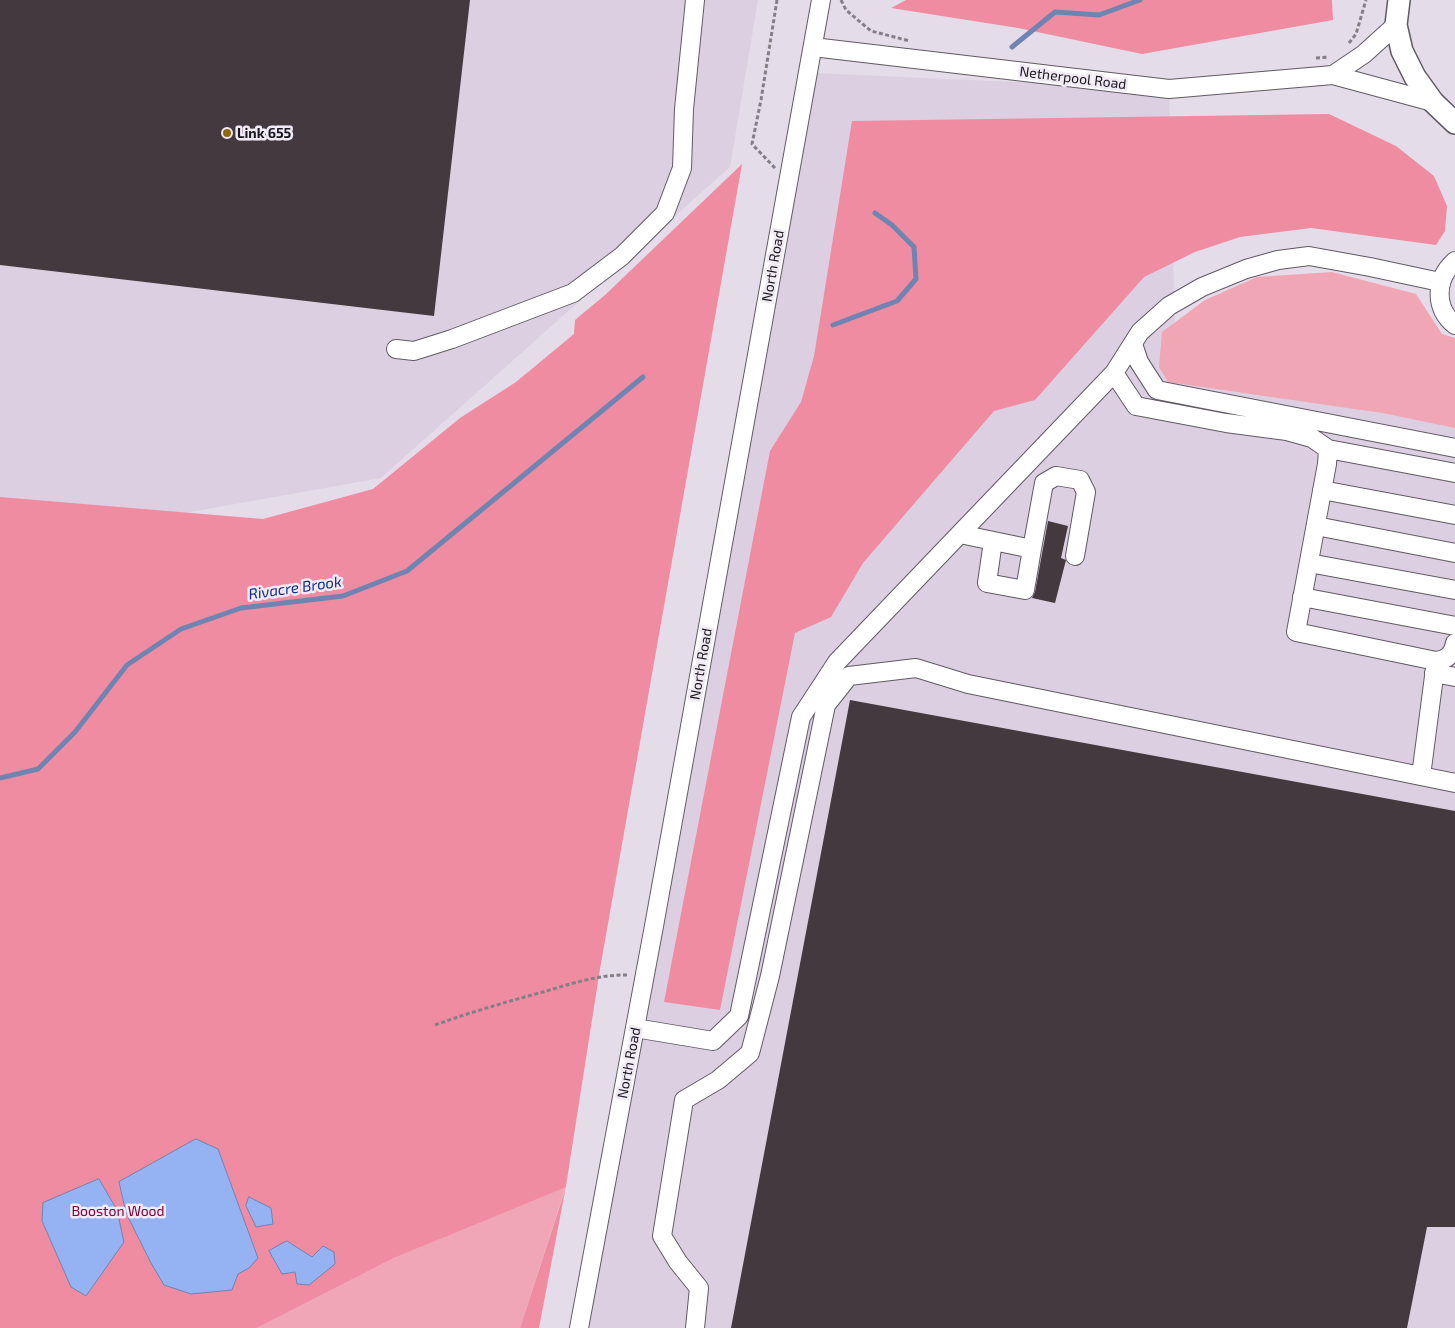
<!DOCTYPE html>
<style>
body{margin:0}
canvas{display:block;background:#e4dce8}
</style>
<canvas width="1455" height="1328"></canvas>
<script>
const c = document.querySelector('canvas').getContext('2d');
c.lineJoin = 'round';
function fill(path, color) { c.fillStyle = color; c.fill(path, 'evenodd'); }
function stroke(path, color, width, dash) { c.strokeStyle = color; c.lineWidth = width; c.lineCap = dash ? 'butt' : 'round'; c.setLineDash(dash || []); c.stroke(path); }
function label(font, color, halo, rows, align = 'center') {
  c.font = font + ' "Exo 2",sans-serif'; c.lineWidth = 5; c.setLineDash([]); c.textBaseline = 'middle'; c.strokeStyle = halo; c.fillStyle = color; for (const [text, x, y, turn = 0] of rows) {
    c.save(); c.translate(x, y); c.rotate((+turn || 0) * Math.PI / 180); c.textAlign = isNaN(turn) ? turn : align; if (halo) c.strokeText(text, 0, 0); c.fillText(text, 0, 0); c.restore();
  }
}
const built = new Path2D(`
 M0,0H758L730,167L381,478L129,523L0,659Z
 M814,73L1169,89L1176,375L1455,427V1328H579Z`);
const green = new Path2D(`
 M1332,272L1416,294L1442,334L1455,338V428L1382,413L1168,382L1159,367L1162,332L1205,300L1257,277Z
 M566,1186L520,1328H257L394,1258Z`);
const forest = new Path2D(`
 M906,0H1332L1333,20L1142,54L1018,28L891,8Z
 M1329,114L1396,146L1434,176L1447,206L1445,231L1436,245L1311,228L1240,237L1195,252L1144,277L1035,400L994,411L863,563L831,617L795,633L720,1010L664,1002L770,451L801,402L814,356L852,121Z
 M742,164L600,969L566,1186L539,1328H520L566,1187L394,1258L257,1328H0V497L263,519L373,489L460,418L516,382L574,334L575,320L605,295Z`);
const water = new Path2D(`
 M196,1139L218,1149L258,1258L249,1268L238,1274L232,1290L191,1294L164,1285L151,1263L126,1213L119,1182Z
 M99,1179L117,1210L124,1242L86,1296L71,1287L42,1221L43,1203Z
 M249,1197L271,1208L273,1224L256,1227L246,1206Z
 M287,1241L312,1257L323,1246L334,1252L335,1264L309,1285L297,1284L295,1272L282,1274L269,1251Z`);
const stream = new Path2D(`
 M1012,47L1055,12L1099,15L1140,0
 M833,325L897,301L916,279L914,247L892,225L875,213
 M0,778L38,769L75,732L127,665L181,629L241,608L343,596L407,571L643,377`);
const building = new Path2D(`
 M0,0H470L434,316L0,265Z
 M1048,521L1068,526L1061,558L1066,560L1055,603L1032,598L1035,592Z
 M850,700L1455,811V1227H1427L1407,1328H731Z`);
const path = new Path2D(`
 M841,0L846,10L871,31L910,41
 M1349,43L1356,34L1366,0
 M1316,58L1329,57
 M775,168L752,144L761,100L777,0
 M435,1025C471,1012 506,1002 543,992C570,984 600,974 629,975`);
const minor = new Path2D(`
 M813,47L1169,89L1333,75L1433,102
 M1333,75L1364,54L1396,25
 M1455,261C1435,279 1434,308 1455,325
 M1440,282L1370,267L1309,256L1278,260L1246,269L1202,287L1169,306L1140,332L1114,373L1136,406L1226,423L1287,431L1312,438L1328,449L1327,464L1296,632L1436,661C1447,660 1453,654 1455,643
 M1133,344L1139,362L1157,390L1455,448
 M396,349L414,351L452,339L573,293L622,256L665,213L682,168L684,109L695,0
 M1328,449L1455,473
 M1322,490L1455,515
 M1316,526L1455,553
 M960,534L1032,549L1044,483L1056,476L1080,480L1086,492L1075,556
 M993,541L987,583L1025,590L1032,549
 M1309,563L1455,590
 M1302,597L1455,626
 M1434,673L1455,677
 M1421,776L1436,661
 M635,1028L713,1041L739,1016L801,717L837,662L1114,373
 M579,1328L654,926L821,0
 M695,1328L699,1288L678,1262L662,1236L684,1100L718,1080L750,1053L770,976L826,705L849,676L916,668L968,684L1455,783`);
const major = new Path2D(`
 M1399,0L1396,25L1402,51L1415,77L1433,102L1455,123`);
const markers = [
 [227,133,5,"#8d690b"]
];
const streetNames = [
 ["Netherpool Road",1073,78,7],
 ["North Road",773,266,-80],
 ["North Road",701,664,-80],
 ["North Road",629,1063,-79]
];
const poiNames = [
 ["Link 655",237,133]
];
const parkNames = [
 ["Booston Wood",118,1211]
];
const waterNames = [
 ["Rivacre Brook",295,588,-8]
];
fill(built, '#dccfe1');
fill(green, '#f0a6b4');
fill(forest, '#f08ca1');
fill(water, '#95b3f3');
stroke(water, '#7084b2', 1);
stroke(stream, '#7084b2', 5);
fill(building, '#44393f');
stroke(minor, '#615a64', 20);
stroke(major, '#615a64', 24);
stroke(path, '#847f87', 3, [4, 2.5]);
stroke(minor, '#fff', 18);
stroke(major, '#fff', 21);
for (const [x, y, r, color] of markers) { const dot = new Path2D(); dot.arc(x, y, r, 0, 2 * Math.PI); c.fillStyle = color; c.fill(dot); stroke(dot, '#f1e9f5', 2); }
label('14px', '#1a181c', '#f1e9f5', streetNames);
label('bold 14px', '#1a181c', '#f1e9f5', poiNames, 'left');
label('14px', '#800336', '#f1e9f5', parkNames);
label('italic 15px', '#112e88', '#f1e9f5', waterNames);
</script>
